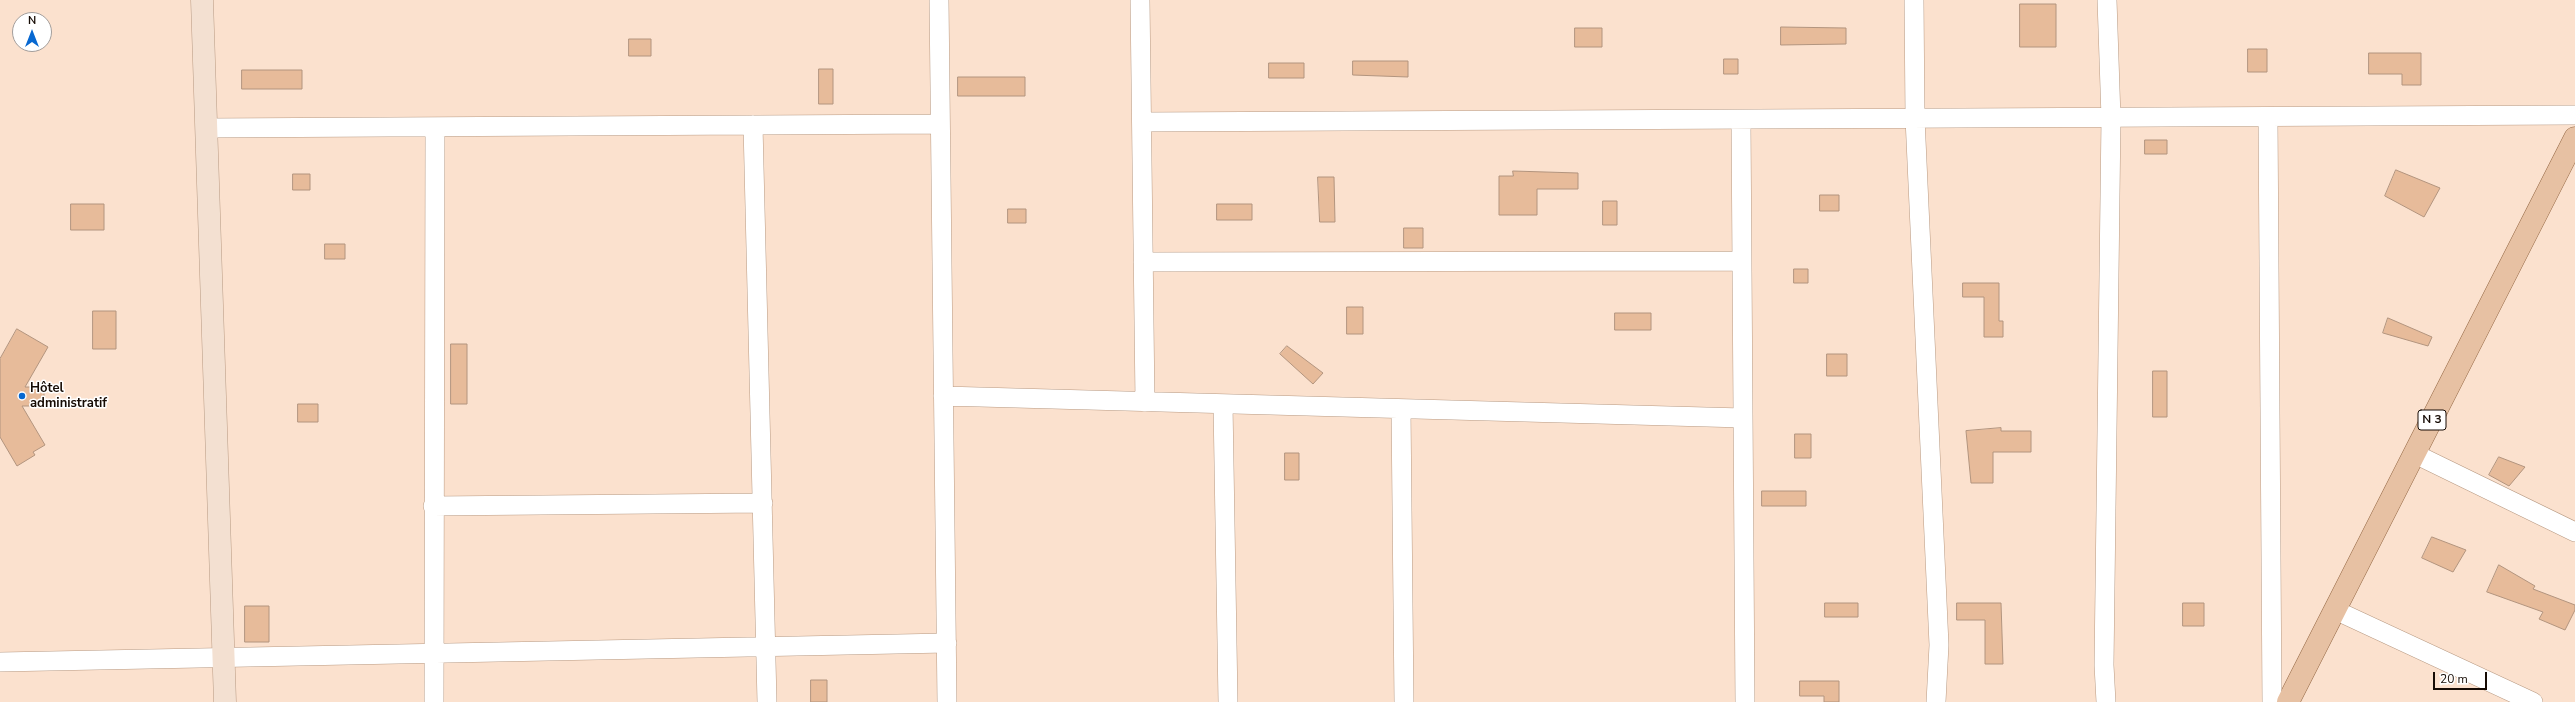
<!DOCTYPE html>
<meta charset="utf-8">
<style>
body{margin:0}
#map{position:relative;width:2575px;height:702px;overflow:hidden;background:#fbe1ce;font-family:"Nunito Sans",sans-serif}
canvas{display:block}
.north{position:absolute;left:12px;top:12px;width:40px;height:40px;box-sizing:border-box;background:#fff;border:1px solid #a29d9b;border-radius:50%;rotate:0deg;font-size:11px;font-weight:700;line-height:16px;text-align:center;color:#160b04}
.north::after{content:'';display:block;margin:auto;width:14px;height:18px;background:#0768d1;clip-path:polygon(50% 0,100% 100%,50% 72%,0 100%)}
.scale{position:absolute;left:2433px;top:672px;width:54px;height:18px;box-sizing:border-box;border:2px solid #160b04;border-top:0;padding-left:5px;font-size:12px;line-height:14px;white-space:nowrap;color:#160b04;-webkit-text-stroke:3px #fff;paint-order:stroke}
</style>
<div id="map">
<canvas width="2575" height="702"></canvas>
<div class="north">N</div>
<div class="scale">20 m</div>
</div>
<script>
const c = document.querySelector('canvas').getContext('2d');
c.lineJoin = 'round';
function fill(path, color) { c.fillStyle = color; c.fill(path, 'evenodd'); }
function stroke(path, color, width, dash) { c.strokeStyle = color; c.lineWidth = width; c.lineCap = dash ? 'butt' : 'round'; c.setLineDash(dash || []); c.stroke(path); }
function label(font, color, halo, rows, align = 'center') {
  c.font = font + ' "Nunito Sans",sans-serif'; c.lineWidth = 3; c.setLineDash([]); c.textBaseline = 'middle'; c.strokeStyle = halo; c.fillStyle = color; for (const [text, x, y, turn = 0] of rows) {
    c.save(); c.translate(x, y); c.rotate((+turn || 0) * Math.PI / 180); c.textAlign = isNaN(turn) ? turn : align; if (halo) c.strokeText(text, 0, 0); c.fillText(text, 0, 0); c.restore();
  }
}
const building = new Path2D(`
 M2020,4H2056V47H2020Z
 M1781,27L1846,28V44L1781,45Z
 M1575,28H1602V47H1575Z
 M629,39H651V56H629Z
 M2248,49H2267V72H2248Z
 M2369,53H2421V85H2402V74H2369Z
 M1724,59H1738V74H1724Z
 M1353,61H1408V77L1353,75Z
 M1269,63H1304V78H1269Z
 M819,69H833V104H819Z
 M242,70H302V89H242Z
 M958,77H1025V96H958Z
 M2145,140H2167V154H2145Z
 M2396,170L2440,188L2424,217L2385,196Z
 M1513,171L1578,173V189H1537V215H1499V176H1513Z
 M293,174H310V190H293Z
 M1318,177H1334L1335,222H1320Z
 M1820,195H1839V211H1820Z
 M1603,201H1617V225H1603Z
 M71,204H104V230H71Z
 M1217,204H1252V220H1217Z
 M1008,209H1026V223H1008Z
 M1404,228H1423V248H1404Z
 M325,244H345V259H325Z
 M1794,269H1808V283H1794Z
 M1963,283H1999V321H2003V337H1984V297H1963Z
 M1347,307H1363V334H1347Z
 M93,311H116V349H93Z
 M1615,313H1651V330H1615Z
 M2388,318L2432,337L2428,346L2383,333Z
 M17,329L48,347L25,387H44V406H22L45,445L33,452L35,455L17,466L0,437V359Z
 M451,344H467V404H451Z
 M1287,346L1323,373L1313,384L1280,354Z
 M1827,354H1847V376H1827Z
 M2153,371H2167V417H2153Z
 M298,404H318V422H298Z
 M2001,428V431H2031V452H1993V483H1971L1966,431Z
 M1795,434H1811V458H1795Z
 M1285,453H1299V480H1285Z
 M2499,457L2525,467L2509,486L2489,475Z
 M1762,491H1806V506H1762Z
 M2432,537L2466,550L2453,572L2422,558Z
 M2499,565L2535,586L2533,589L2575,605V610L2565,630L2539,619L2543,612L2487,592Z
 M1825,603H1858V617H1825Z
 M1957,603H2001L2003,664H1985V620H1957Z
 M2183,603H2204V626H2183Z
 M245,606H269V642H245Z
 M811,680H827V702H811Z
 M1800,681H1839V702H1824V696H1800Z`);
const minor = new Path2D(`
 M939,0L947,702
 M1140,0L1145,402
 M1914,0L1915,118L1939,645L1936,702
 M2268,118L2272,702
 M1741,121L1745,702
 M1142,122L2575,115
 M753,125L767,702
 M206,128L940,124
 M1143,262L1742,261
 M943,396L1743,418
 M1223,404L1228,702
 M1401,409L1404,702
 M2415,454L2575,532
 M433,506L763,503
 M2335,610L2533,702
 M0,662L947,643
 M434,702L435,127
 M2106,702L2104,665L2111,118L2107,0`);
const secondary = new Path2D(`
 M202,0L225,702`);
const primary = new Path2D(`
 M2288,702L2575,138`);
const markers = [
 [22,396,4,"#0768d1"]
];
const shields = [
 [2432,420,28]
];
const shieldNames = [
 ["N 3",2432,420]
];
const poiNames = [
 ["Hôtel",30,389],
 ["administratif",30,404]
];
fill(building, '#e7bb9a');
stroke(building, '#b2947e', 1);
stroke(minor, '#b89a83', 20);
stroke(secondary, '#b89a83', 23);
stroke(primary, '#936744', 23);
stroke(minor, '#fff', 19);
stroke(secondary, '#f3e0d1', 22);
stroke(primary, '#e7c1a3', 22);
for (const [x, y, r, color] of markers) { const dot = new Path2D(); dot.arc(x, y, r, 0, 2 * Math.PI); c.fillStyle = color; c.fill(dot); stroke(dot, '#fff', 1.5); }
for (const [x, y, w] of shields) { const box = new Path2D(); box.roundRect(x - w / 2, y - 10, w, 20, 3); c.fillStyle = '#fff'; c.fill(box); stroke(box, '#160b04', 1); }
label('bold 12px', '#160b04', null, shieldNames);
label('bold 13px', '#160b04', '#fff', poiNames, 'left');
</script>
